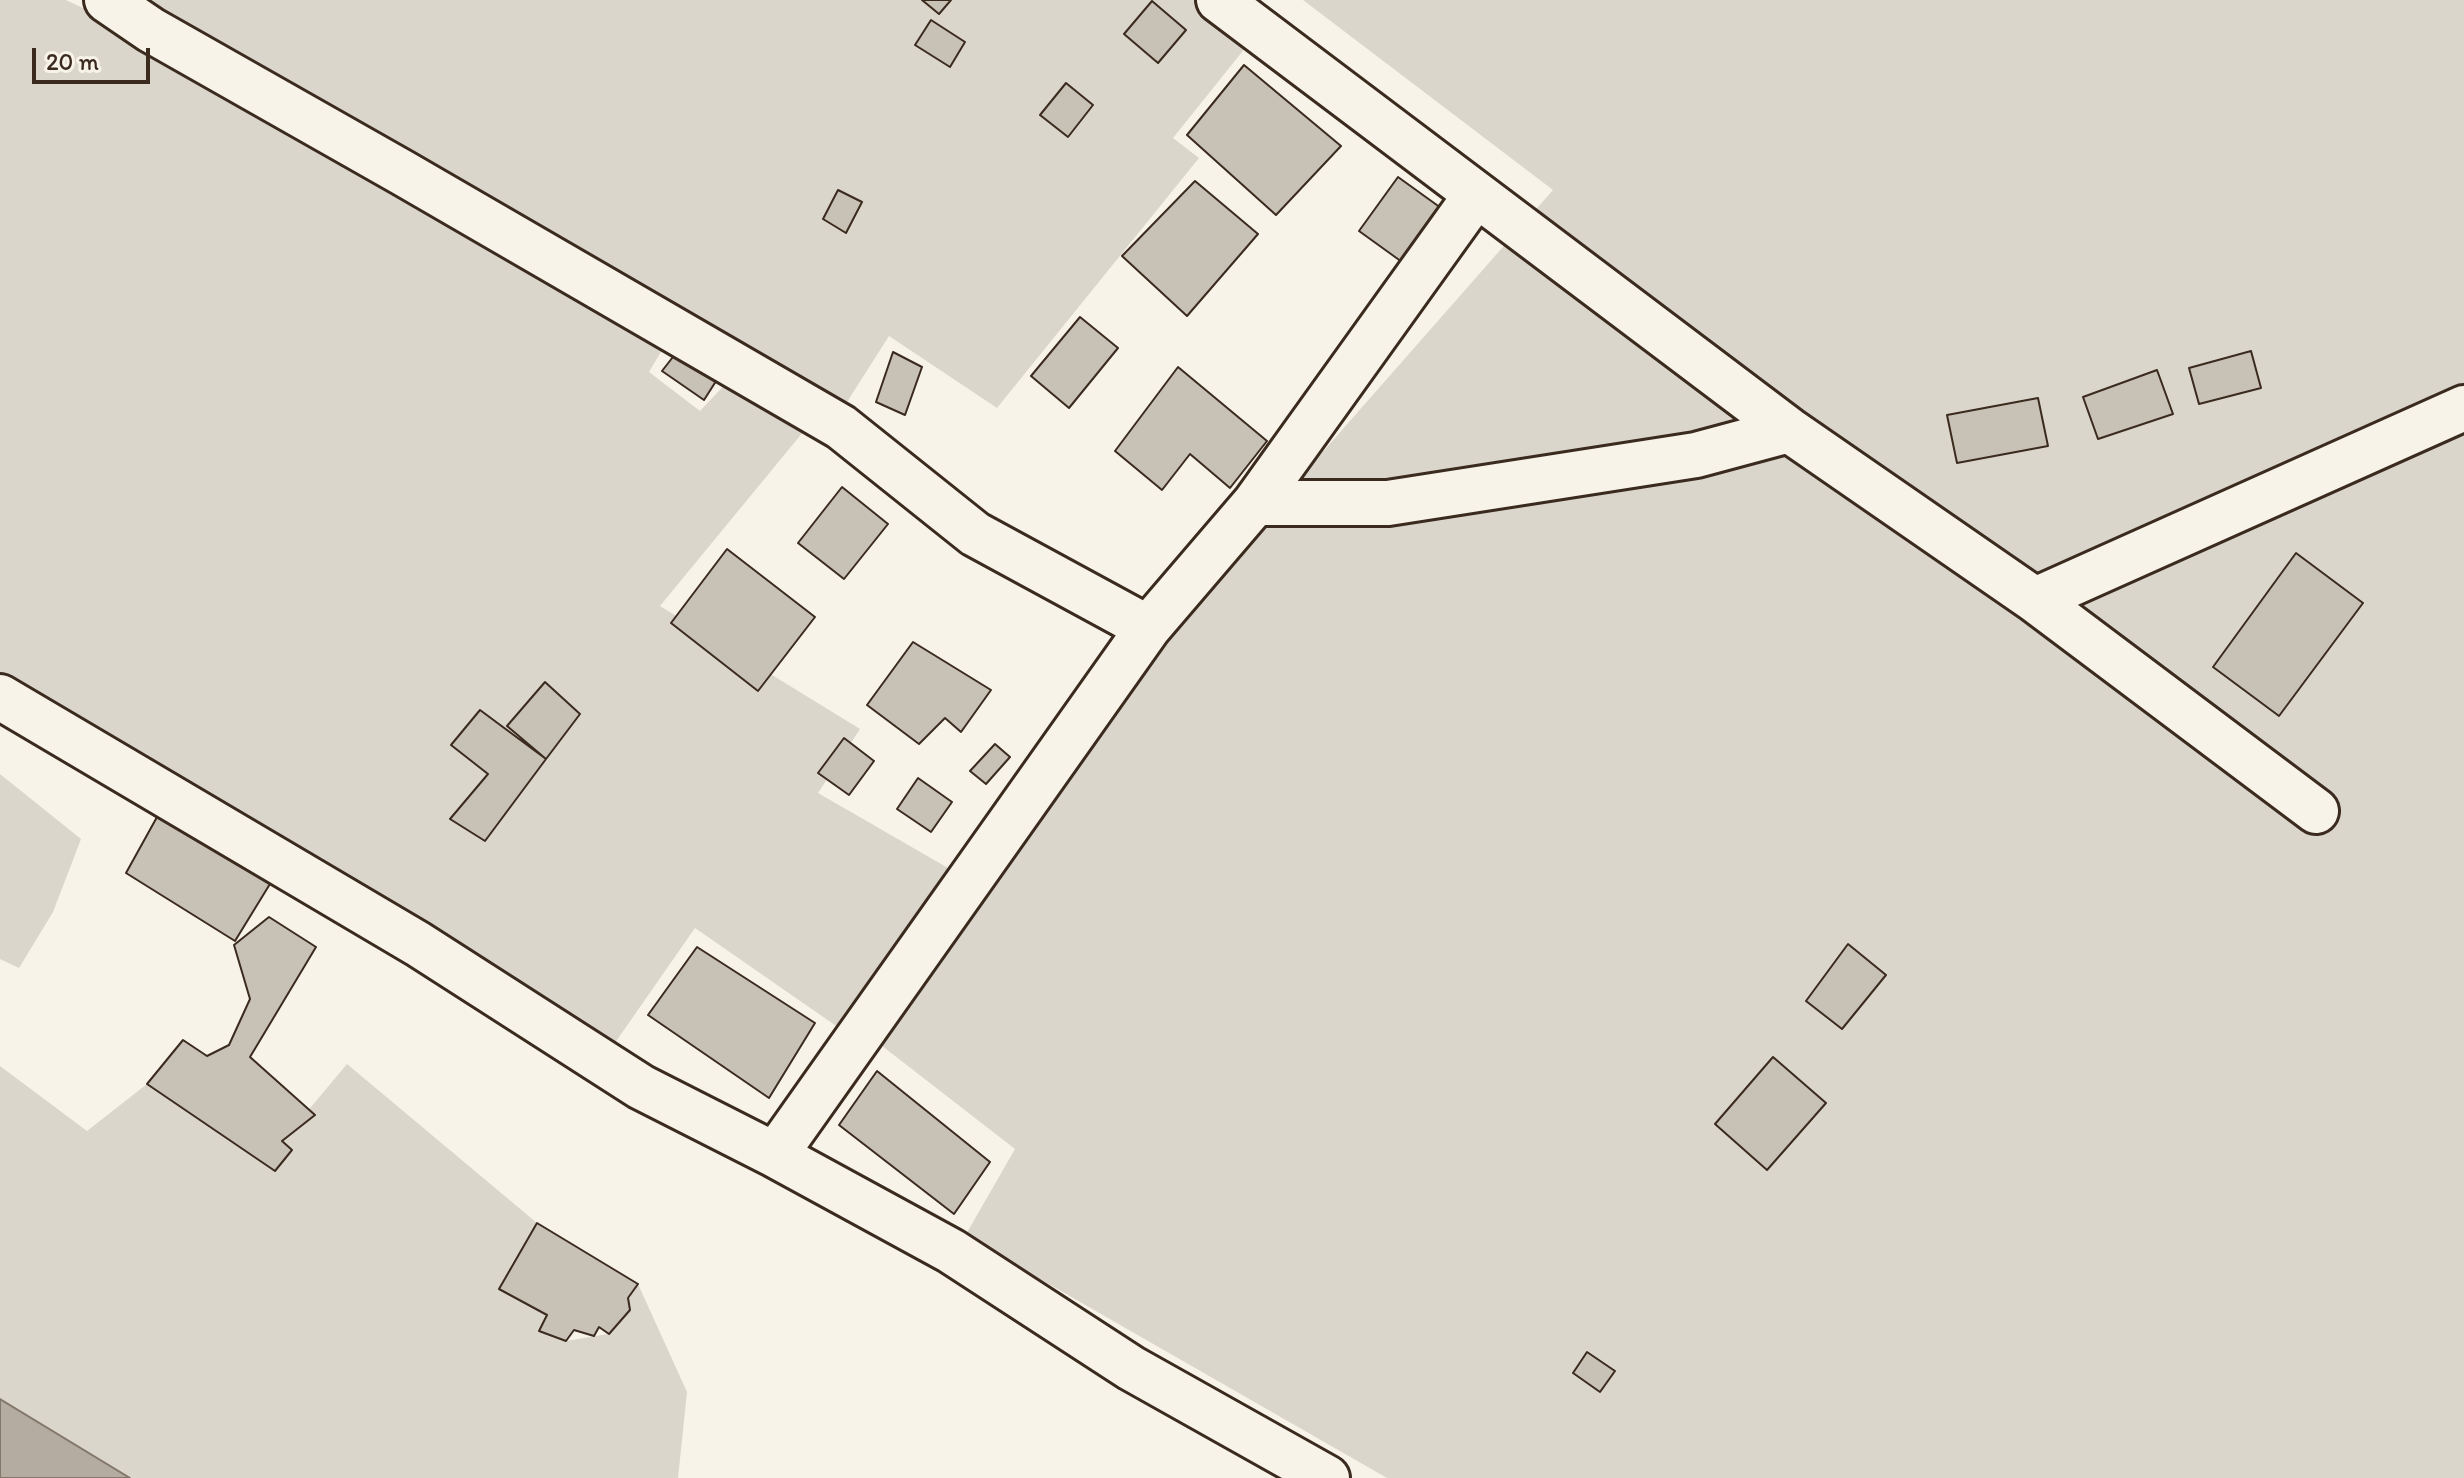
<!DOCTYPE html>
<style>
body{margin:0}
#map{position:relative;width:2464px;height:1478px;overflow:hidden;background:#f7f3e8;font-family:Itim,sans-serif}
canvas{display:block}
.scale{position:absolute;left:32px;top:48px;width:118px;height:36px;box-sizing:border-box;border:4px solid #3b2a1e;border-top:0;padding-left:10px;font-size:24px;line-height:28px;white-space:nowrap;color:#3b2a1e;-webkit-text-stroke:6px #f7f3e8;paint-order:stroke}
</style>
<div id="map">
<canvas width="2464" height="1478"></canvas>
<div class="scale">20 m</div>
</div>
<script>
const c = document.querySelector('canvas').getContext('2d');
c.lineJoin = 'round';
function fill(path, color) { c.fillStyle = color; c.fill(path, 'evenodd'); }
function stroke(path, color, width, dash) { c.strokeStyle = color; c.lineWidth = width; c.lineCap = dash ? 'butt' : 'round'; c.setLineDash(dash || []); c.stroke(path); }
const green = new Path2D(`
 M0,0H66L106,19L665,345L649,372L700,411L732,377L808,426L660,606L860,729L818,793L955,872L842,1030L695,928L610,1050L0,684Z
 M121,0H1204L1254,37L1173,138L1199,158L997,408L889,336L840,413Z
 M1303,0H2464V1478H1387L965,1236L1015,1149L877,1042L1162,640L1262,521L1553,190Z
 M0,774L81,839L53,912L19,968L0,959Z
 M347,1064L537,1223L499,1289L547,1315L540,1330L566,1341L608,1334L638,1284L687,1392L678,1478H130L0,1399V1066L87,1131L147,1084L259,1160L311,1107Z`);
const water = new Path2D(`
 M0,1399L130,1478H0Z`);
const building = new Path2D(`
 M922,0H951L939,14Z
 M1152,1L1186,30L1158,63L1124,34Z
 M931,20L965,42L950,67L915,45Z
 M1244,65L1341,146L1276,215L1187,135Z
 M1066,83L1093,105L1068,137L1040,115Z
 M1398,177L1441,208L1402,262L1359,231Z
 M1195,181L1258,234L1187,316L1122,256Z
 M838,190L862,202L846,233L823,219Z
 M1080,317L1118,348L1069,408L1031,376Z
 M2251,351L2261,388L2199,404L2189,368Z
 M893,352L922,367L905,415L876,402Z
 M676,353L718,378L704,400L662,371Z
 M1178,367L1267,441L1230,488L1190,454L1162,490L1115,451Z
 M2157,370L2173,414L2098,439L2083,397Z
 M2038,398L2048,446L1957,463L1947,415Z
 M842,487L888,524L844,579L798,543Z
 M727,549L815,617L758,691L671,623Z
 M2296,553L2363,603L2279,716L2213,667Z
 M913,642L991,690L961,732L945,718L919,744L867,705Z
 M545,682L580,714L546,759L507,726Z
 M480,710L546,759L485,841L450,819L488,774L451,745Z
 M844,738L874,761L849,795L818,773Z
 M995,744L1010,757L986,784L970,771Z
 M918,778L952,802L931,832L897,809Z
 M162,808L273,879L235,941L126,873Z
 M269,917L316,947L250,1057L315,1115L282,1141L292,1150L275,1171L147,1084L183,1040L207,1056L229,1045L250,999L234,945Z
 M1848,944L1886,975L1842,1029L1806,1001Z
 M697,947L815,1023L769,1098L648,1015Z
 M1773,1057L1826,1103L1767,1170L1715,1124Z
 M877,1071L990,1162L954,1214L839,1125Z
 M537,1223L638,1284L628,1298L630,1310L609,1334L599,1327L594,1336L574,1330L566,1341L539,1331L547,1315L499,1289Z
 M1587,1352L1615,1371L1600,1392L1573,1373Z`);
const minor = new Path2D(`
 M107,0L151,30L403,173L841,427L975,534L1148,628
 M1219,0L1789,430L2035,600L2316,811
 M1255,503H1388L1696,455L1789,430
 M2035,600L2464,408
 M0,697L418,944L641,1087L775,1155L951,1251L1131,1368L1327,1478
 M775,1155L1148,628L1255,503L1476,195`);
fill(green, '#dbd6cb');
fill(water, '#b4aca0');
stroke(water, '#84786c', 2);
fill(building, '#c8c1b6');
stroke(building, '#3b2a1e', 2);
stroke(minor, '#3b2a1e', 50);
stroke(minor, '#f7f3e8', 44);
</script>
